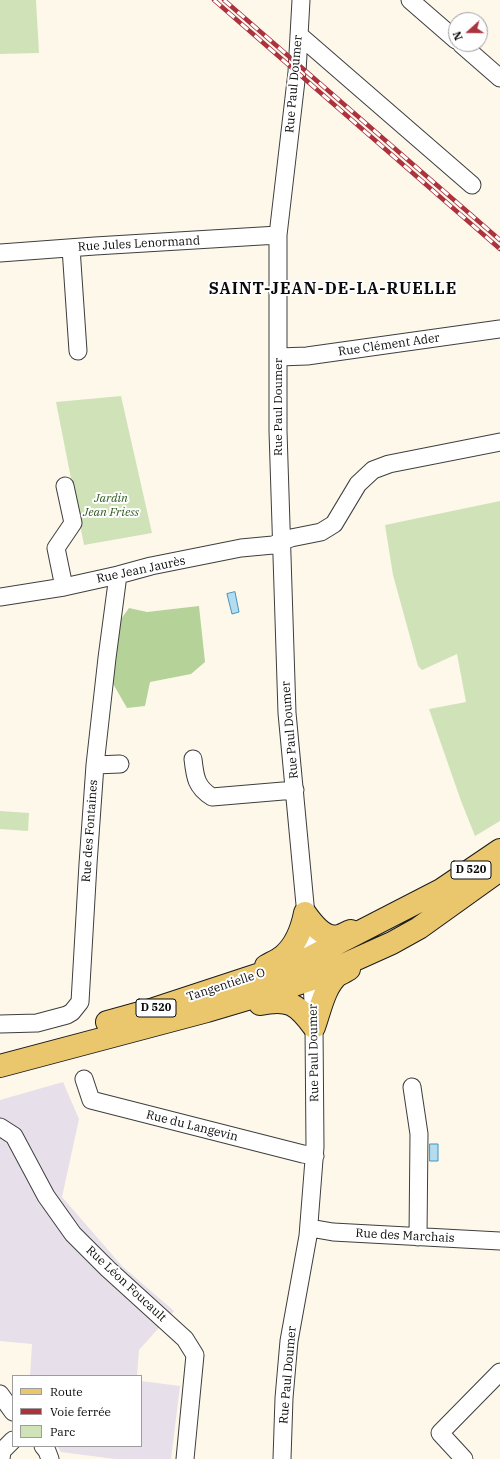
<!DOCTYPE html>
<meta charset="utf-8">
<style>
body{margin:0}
#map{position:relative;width:500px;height:1459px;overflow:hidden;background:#fdf8ea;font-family:"IBM Plex Serif",serif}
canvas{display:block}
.legend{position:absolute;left:12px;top:1375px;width:130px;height:72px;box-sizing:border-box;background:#fff;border:1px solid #9d9d9d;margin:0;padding:5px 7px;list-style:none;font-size:12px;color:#0b0b0b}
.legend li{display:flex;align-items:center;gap:8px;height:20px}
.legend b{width:20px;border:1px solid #9d9d9d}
.north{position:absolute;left:448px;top:12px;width:40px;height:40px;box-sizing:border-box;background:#fff;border:1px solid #9d9d9d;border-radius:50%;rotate:249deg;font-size:11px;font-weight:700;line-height:16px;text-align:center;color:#0b0b0b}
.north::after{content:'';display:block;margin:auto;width:14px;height:18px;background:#ac323d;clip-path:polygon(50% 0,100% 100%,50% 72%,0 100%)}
</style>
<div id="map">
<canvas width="500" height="1459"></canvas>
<ul class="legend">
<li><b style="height:5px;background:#eac66d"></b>Route</li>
<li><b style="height:5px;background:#ac323d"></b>Voie ferrée</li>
<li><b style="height:11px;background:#d0e3b8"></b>Parc</li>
</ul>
<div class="north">N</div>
</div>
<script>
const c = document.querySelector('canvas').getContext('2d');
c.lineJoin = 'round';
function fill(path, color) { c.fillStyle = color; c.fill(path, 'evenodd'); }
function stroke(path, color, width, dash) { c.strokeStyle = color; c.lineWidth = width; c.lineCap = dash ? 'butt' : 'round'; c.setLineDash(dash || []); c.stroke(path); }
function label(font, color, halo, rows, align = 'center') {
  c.font = font + ' "IBM Plex Serif",serif'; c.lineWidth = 4; c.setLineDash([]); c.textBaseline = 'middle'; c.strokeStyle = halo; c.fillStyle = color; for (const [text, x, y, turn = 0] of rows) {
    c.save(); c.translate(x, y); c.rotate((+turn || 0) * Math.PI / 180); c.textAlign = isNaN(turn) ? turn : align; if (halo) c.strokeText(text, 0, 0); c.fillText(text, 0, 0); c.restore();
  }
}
const industrial = new Path2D(`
 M63,1082L79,1119L62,1197L122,1266L174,1311L139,1350L137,1376H30L32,1344L0,1341V1100Z
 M141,1381L180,1386L171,1459H115L61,1452L57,1446H141Z`);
const green = new Path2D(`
 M0,0H36L39,53L0,54Z
 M121,396L152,533L84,545L56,402Z
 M500,501V821L475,836L461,801L429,709L466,702L457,654L422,670L418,666L393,575L385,525Z
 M0,811L29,813L28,831L0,829Z`);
const forest = new Path2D(`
 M199,606L205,662L191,674L150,682L145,706L127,708L112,682L121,619L129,608L147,612Z`);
const water = new Path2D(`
 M235,592L239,612L232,614L227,594Z
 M430,1144H438V1161H430Z`);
const minor = new Path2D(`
 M410,0L456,40
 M299,35L472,185
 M461,44L500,78
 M71,248L78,351
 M0,253L95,246L278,235
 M279,357L307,356L500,329
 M64,587L56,548L73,523L65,486
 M0,597L64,587L118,575L151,566L241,548L273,545L291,538L321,532L334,524L358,484L373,470L389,464L500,442
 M193,759C195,777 196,787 212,797L295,790
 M95,765L120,764
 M0,1024L37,1023L67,1015L72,1012L80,1002L88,864L95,765L107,658L118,575
 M84,1079L91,1100L303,1154L315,1156
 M412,1087L419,1134L418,1237
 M0,1127L14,1136L46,1196L73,1234L108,1269L185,1339L195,1355L185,1459
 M310,1228L333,1232L500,1241
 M0,1394L13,1412
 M43,1446L47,1451L50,1459
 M1,1459L2,1451L13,1440
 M282,1459L284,1398L289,1341L308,1236L315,1147L314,1027L312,979L287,713L278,431V235L297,72L301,0
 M464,1459L440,1433L500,1372`);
const major = new Path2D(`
 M431,899L441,890L500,850
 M305,913C312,923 324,940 339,936C343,935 347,932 351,931
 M266,966C271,963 278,960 283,956C295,946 302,928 305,913
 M260,1004C289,998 297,1004 314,1027
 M107,1022L154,1009L309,958L441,890
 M314,1027C320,1011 324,987 338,975C342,973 346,971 349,969
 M0,1066L207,1011L291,986L312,979L392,943L419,928L500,870`);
const rail = new Path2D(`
 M214,0L500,249
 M224,0L500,240`);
const shields = [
 [471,870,40],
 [156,1008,40]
];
const shieldNames = [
 ["D 520",471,870],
 ["D 520",156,1008]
];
const streetNames = [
 ["Rue Paul Doumer",294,84,-85],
 ["Rue Jules Lenormand",139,244,-3],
 ["Rue Clément Ader",389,345,-8],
 ["Rue Paul Doumer",279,407,-90],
 ["Rue Jean Jaurès",141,570,-12],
 ["Rue Paul Doumer",290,730,-95],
 ["Rue des Fontaines",90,831,-86],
 ["Tangentielle O",226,985,-18],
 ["Rue Paul Doumer",314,1053,-91],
 ["Rue du Langevin",192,1126,14],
 ["Rue des Marchais",405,1236,3],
 ["Rue Léon Foucault",126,1284,43],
 ["Rue Paul Doumer",288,1375,-85]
];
const parkNames = [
 ["Jardin",111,499],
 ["Jean Friess",111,513]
];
const districtNames = [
 ["SAINT-JEAN-DE-LA-RUELLE",333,289]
];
fill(industrial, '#e7dfe9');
fill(green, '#d0e3b8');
fill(forest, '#b5d299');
fill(water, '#b4dcef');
stroke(water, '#4393bf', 1);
stroke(minor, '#3e3e3e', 19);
stroke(major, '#1c1c1c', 24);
stroke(minor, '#fff', 17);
stroke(major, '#eac66d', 22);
stroke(rail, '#ac323d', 4.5);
stroke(rail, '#fff', 3, [9]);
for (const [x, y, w] of shields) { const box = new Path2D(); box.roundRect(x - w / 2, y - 9, w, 18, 3); c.fillStyle = '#fff'; c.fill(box); stroke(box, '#0b0b0b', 1); }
label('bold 11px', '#0b0b0b', null, shieldNames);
label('12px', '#0b0b0b', '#fff', streetNames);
label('italic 12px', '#315b22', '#fff', parkNames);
c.letterSpacing = '1px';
label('bold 16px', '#0b0b0b', '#fff', districtNames);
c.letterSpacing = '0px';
</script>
